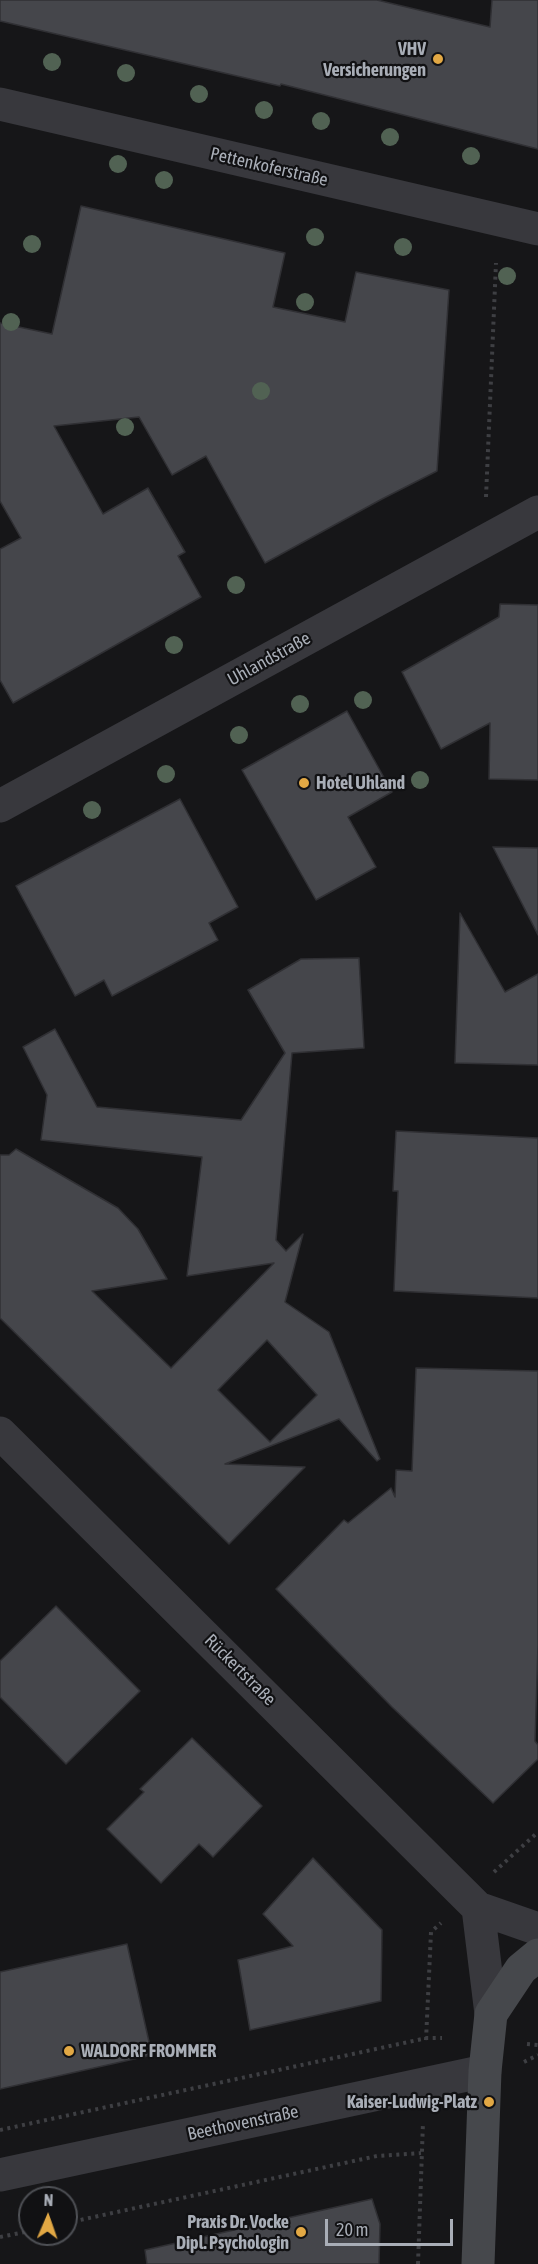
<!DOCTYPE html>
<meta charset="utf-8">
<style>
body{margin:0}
#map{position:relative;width:538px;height:2264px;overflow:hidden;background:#161618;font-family:"Asap Condensed",sans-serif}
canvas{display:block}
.north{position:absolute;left:18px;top:2186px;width:60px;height:60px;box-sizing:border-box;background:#111113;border:2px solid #4e5055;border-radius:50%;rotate:2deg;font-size:16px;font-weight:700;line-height:24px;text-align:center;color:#a9aeb7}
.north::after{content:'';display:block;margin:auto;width:21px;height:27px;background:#e2a844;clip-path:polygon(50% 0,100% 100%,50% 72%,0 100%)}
.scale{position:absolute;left:325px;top:2219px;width:128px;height:27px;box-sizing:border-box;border:3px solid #a9aeb7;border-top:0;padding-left:8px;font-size:18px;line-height:21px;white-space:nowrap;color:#a9aeb7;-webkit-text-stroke:4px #111113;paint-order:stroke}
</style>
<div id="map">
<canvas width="538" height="2264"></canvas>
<div class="north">N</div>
<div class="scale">20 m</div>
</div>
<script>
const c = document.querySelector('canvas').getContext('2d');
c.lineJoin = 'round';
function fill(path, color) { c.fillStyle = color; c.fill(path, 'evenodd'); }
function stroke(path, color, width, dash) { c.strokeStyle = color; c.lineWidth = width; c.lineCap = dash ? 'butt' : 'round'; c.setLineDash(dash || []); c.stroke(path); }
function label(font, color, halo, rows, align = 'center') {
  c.font = font + ' "Asap Condensed",sans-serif'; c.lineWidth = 4.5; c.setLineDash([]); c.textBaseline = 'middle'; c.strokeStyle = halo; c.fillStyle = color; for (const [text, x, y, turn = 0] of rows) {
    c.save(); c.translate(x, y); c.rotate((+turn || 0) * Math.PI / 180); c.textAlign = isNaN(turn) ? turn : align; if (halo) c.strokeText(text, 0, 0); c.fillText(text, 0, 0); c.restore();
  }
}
const building = new Path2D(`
 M0,0H377L490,27L492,0H538V149L281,84L280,86L0,21Z
 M81,206L285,253L273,307L345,322L356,272L449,290L437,471L382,499L265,563L206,456L172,475L139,417L54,426L103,514L148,488L185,552L178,556L201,597L13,703L0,680V549L21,538L0,501V323L52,334Z
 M500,604L538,605V780L489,779L490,723L441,749L402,672L499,617Z
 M347,711L392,792L348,817L376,867L316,900L242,770Z
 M180,799L238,907L209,923L218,940L112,996L104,980L75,996L16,886Z
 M493,847L538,848V935Z
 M460,913L505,992L538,974V1065L455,1063Z
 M359,958L364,1048L292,1053L276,1240L286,1251L303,1234L285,1302L329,1332L380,1459L377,1461L339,1419L225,1464L305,1467L229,1544L0,1318V1155H9L16,1149L118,1208L138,1229L167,1279L92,1291L171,1368L274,1263L187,1276L202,1157L41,1140L47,1095L23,1047L55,1029L97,1107L241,1120L285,1053L248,990L301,959ZM267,1340L317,1395L270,1442L218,1390Z
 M396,1131L538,1138V1298L394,1291L398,1191H393Z
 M416,1368L538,1371V1646L535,1741L538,1745V1759L493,1803L392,1707L276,1589L344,1520L348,1523L391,1488L395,1497L396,1470L412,1471Z
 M56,1606L140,1691L66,1764L0,1697V1661Z
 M192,1738L262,1806L213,1857L199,1844L161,1883L107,1829L144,1792L140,1789Z
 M313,1858L382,1930L381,2001L250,2030L238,1960L293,1946L263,1914Z
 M127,1944L152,2055L0,2089V1972Z
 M372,2199L380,2224L379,2264H147L145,2250Z`);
const path = new Path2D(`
 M486,497L496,263
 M494,1872L538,1832
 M426,2040L431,1932L441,1923
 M527,2044L538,2045
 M524,2062L538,2055
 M0,2130L427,2038H442
 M66,2223L377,2156L421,2153
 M0,2237L30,2231
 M418,2264L423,2122`);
const minor = new Path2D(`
 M0,104L538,229
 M0,806L538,512
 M0,2175L485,2071`);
const tertiary = new Path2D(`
 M0,1433L478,1908L538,1929
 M478,1908L491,2014`);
const secondary = new Path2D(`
 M478,2264L485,2071L491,2014L521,1969L538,1955`);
const trees = [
 [52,62],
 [126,73],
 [199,94],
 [264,110],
 [321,121],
 [390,137],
 [471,156],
 [118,164],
 [164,180],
 [315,237],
 [32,244],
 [403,247],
 [507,276],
 [305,302],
 [11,322],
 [261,391],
 [125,427],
 [236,585],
 [174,645],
 [363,700],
 [300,704],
 [239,735],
 [166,774],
 [420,780],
 [92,810]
];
const markers = [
 [438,59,6,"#e2a844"],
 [304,783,6,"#e2a844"],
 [69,2051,6,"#e2a844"],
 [489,2102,6,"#e2a844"],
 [301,2232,6,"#e2a844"]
];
const poiNames = [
 ["VHV",426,49],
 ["Versicherungen",426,70],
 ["Hotel Uhland",316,783,"left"],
 ["WALDORF FROMMER",81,2051,"left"],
 ["Kaiser-Ludwig-Platz",477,2102],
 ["Praxis Dr. Vocke",289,2222],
 ["Dipl. Psychologin",289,2243]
];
const streetNames = [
 ["Pettenkoferstraße",269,167,13],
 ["Uhlandstraße",269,659,-29],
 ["Rückertstraße",240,1670,45],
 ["Beethovenstraße",243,2123,-12]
];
fill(building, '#45464b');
stroke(building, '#303034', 1.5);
stroke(path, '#3e3f43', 4, [3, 4.5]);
stroke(minor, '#38383d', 33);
stroke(tertiary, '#38383d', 33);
stroke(secondary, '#46484c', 33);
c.fillStyle = '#516253';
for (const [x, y] of trees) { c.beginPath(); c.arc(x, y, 9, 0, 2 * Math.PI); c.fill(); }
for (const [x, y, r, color] of markers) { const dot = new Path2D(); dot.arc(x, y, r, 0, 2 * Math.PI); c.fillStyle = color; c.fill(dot); stroke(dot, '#111113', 2); }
label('bold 18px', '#a9aeb7', '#111113', poiNames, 'right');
label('18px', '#a9aeb7', '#111113', streetNames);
</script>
